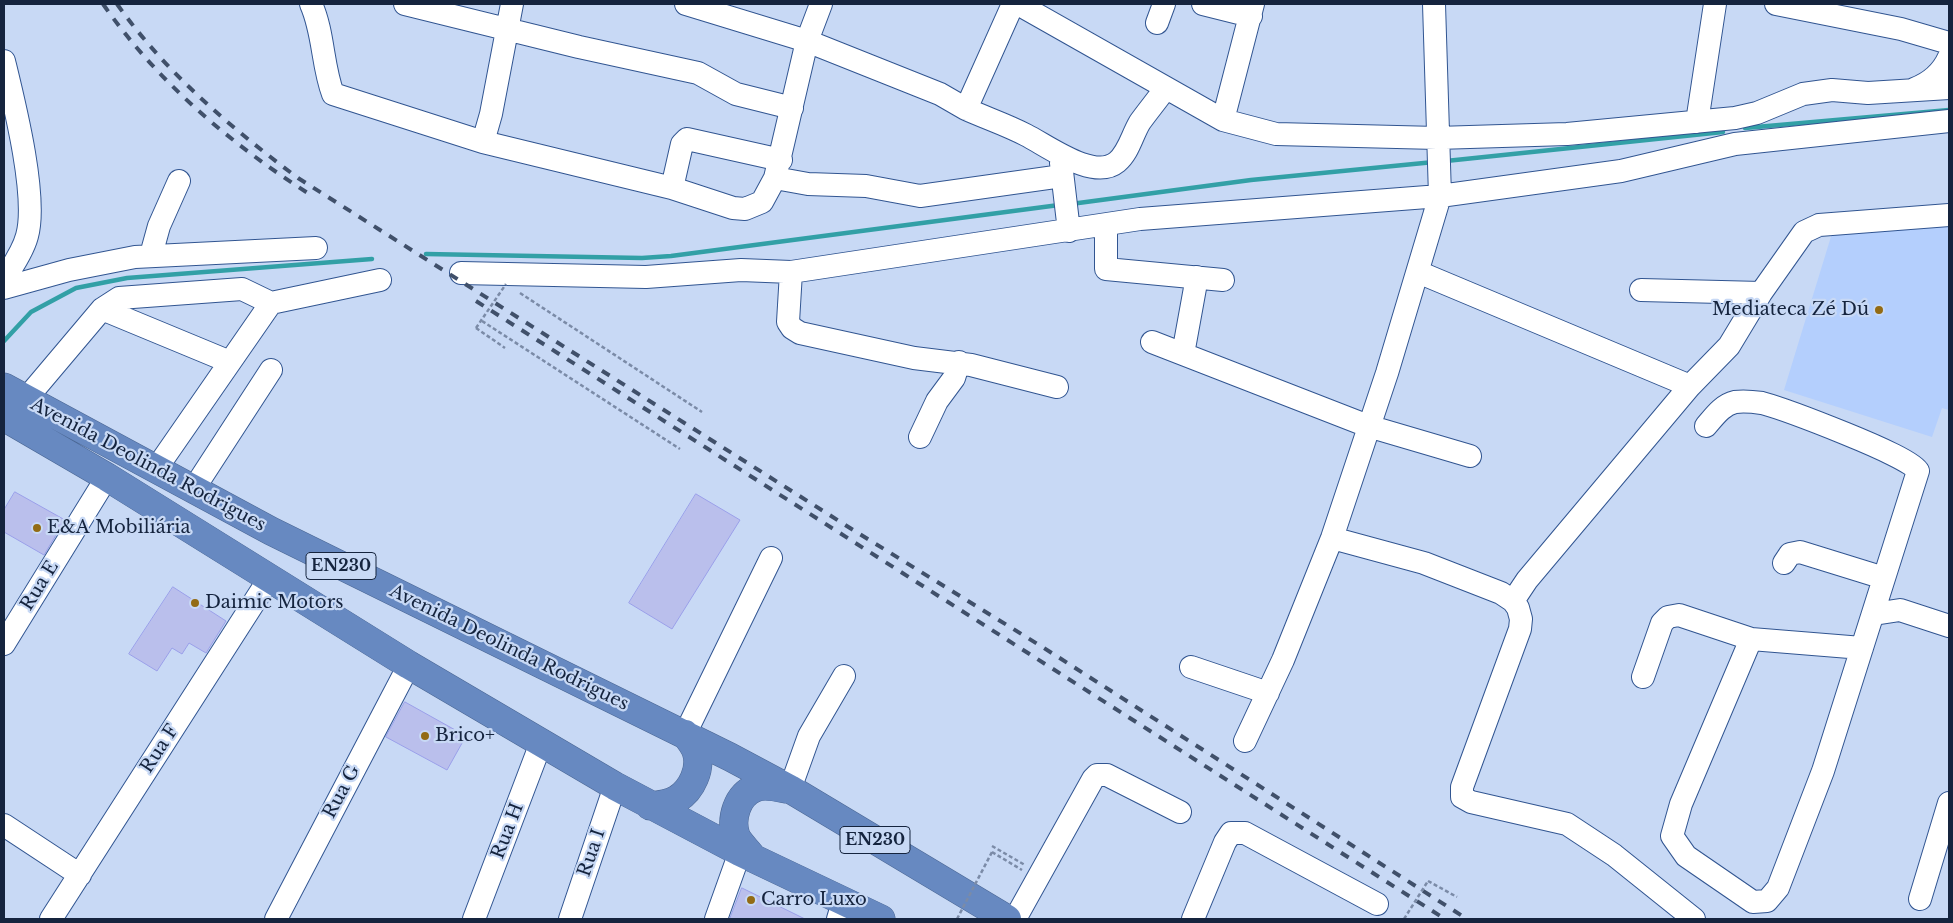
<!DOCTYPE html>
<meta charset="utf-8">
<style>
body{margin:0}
#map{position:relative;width:1953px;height:923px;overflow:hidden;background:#c8d9f5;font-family:"Libre Baskerville",serif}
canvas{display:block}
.frame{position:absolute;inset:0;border:5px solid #15243e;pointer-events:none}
</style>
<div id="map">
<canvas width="1953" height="923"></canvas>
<div class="frame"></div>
</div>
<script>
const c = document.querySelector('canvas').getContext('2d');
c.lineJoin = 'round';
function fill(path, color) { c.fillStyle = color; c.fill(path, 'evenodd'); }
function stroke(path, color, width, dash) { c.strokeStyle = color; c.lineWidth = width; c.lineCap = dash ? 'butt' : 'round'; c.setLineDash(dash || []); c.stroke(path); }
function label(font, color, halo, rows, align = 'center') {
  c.font = font + ' "Libre Baskerville",serif'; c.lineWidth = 4.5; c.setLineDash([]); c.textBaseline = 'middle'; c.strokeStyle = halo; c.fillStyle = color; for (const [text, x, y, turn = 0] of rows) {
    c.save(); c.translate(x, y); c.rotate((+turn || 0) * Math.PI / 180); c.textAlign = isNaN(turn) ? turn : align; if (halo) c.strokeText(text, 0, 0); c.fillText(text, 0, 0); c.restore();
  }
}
const built = new Path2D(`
 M1949,221V410L1942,408L1932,437L1784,390L1833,230Z`);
const stream = new Path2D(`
 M1745,128L1949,110
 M1446,161L1723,132
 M1071,204L1251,180L1434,162
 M426,254L642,258L671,256L1059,205
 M4,341L31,312L76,288L127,278L372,259`);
const building = new Path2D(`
 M15,492L65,520L44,555L4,532V510Z
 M696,494L740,520L672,629L629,603Z
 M173,587L226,621L206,653L189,643L182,654L172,648L157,671L129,654Z
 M405,702L466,736L447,770L386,737Z
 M742,888L805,919H730Z`);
const path = new Path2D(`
 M520,293L702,412
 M482,321L680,449
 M476,328L505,348
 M992,846L1025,865
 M992,852L1022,870
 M1428,881L1457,897`);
const minor = new Path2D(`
 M311,4C324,33 322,65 333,94L483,142L672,188L733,208L745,209L762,202L775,178L807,41L821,4
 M405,4L579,47L698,73L736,94L792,108
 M686,4L807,41L940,94L966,109L1013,4
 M1018,4L1223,120L1276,134L1437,138L1567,134L1735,118L1757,113L1803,94L1832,90L1868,93L1949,88
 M1203,4L1251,16
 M1776,4L1901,29L1949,43
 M1157,23L1164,4
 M4,61C14,102 38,197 27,236C23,251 13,266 4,279
 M1914,89C1930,83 1942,73 1949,57
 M966,109C986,118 1007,125 1026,135C1048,146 1094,181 1117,162C1129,152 1132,135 1140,122C1148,111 1157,100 1165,89
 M1223,120L1253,4
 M1697,122L1715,4
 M483,142L491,114L512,4
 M1061,163L1069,231
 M775,178L808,184L866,186L920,196L1062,176
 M672,188L682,144L687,139L781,160
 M1106,225V269L1223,280
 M151,255L159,226L179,181
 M791,272L788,322L792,328L800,333L914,358L971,365L1057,387
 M1418,272L1690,386
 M461,273L646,277L741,270L791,272L1140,219L1440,196L1621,171L1735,144L1949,121
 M4,288L69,270L135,257L316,248
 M1641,290L1761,293
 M102,309L230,362
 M1152,342L1368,426L1470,456
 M1183,354L1197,277
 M26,399L102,309L119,298L242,289L271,303
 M1706,426C1714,417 1722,405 1735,402C1742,401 1755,402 1762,403C1784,409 1911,456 1918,471L1823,771L1778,888L1767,901L1753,902L1686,856L1672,836L1681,804L1751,639L1862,648
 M920,437L937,401L954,378L959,362
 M156,469L271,303L380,280
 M193,490L271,370
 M1332,538L1424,563L1501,593L1513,601L1518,608L1521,619L1520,629L1462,787V797L1471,802L1567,824L1614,855L1694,919
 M1784,563L1790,554L1800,552L1884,578
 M1513,601L1527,580L1690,386L1729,346L1761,293L1804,232L1819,225L1949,215
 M1874,614L1900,610L1949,626
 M4,644L107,477
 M1191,667L1268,693
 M1643,677L1662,623L1668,617L1679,615L1751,639
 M685,734L771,558
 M1245,741L1283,660L1332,538L1387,373L1440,196L1434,4
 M790,789L809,736L844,676
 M4,825L80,875
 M1920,899L1949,803
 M51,919L269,579
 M276,919L409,665
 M474,919L541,743
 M570,919L615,786
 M716,919L740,852
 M838,919L843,902
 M1015,919L1093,779L1097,775H1107L1180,812
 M1193,919L1225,842L1231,833H1245L1377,904`);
const highway = new Path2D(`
 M4,387L271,531L730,757L790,789L1007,919
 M4,417L107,477L409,665L615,786L740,852L881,919
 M650,806C659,805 669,804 677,799C692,790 702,768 696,751C694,745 689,739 685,734
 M753,858C748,851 739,843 736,836C730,819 737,795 755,788C764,784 776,787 786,789`);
const rail = new Path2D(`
 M103,4C158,83 233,146 314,197
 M117,4C166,73 230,127 298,178L850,528L1044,648L1467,919
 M476,301L1445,919`);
const pathBridge = new Path2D(`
 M476,328L506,284
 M957,919L992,852
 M1404,919L1428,881`);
const markers = [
 [1879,310,5,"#936b14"],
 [37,528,5,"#936b14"],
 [195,603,5,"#936b14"],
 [425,736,5,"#936b14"],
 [751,900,5,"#936b14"]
];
const shields = [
 [341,566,70],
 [875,840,70]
];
const shieldNames = [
 ["EN230",341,566],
 ["EN230",875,840]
];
const poiNames = [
 ["Mediateca Zé Dú",1869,310,"right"],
 ["E&A Mobiliária",47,528],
 ["Daimic Motors",205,603],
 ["Brico+",435,736],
 ["Carro Luxo",761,900]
];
const streetNames = [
 ["Avenida Deolinda Rodrigues",148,465,28],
 ["Rua E",40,586,-58],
 ["Avenida Deolinda Rodrigues",509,648,26],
 ["Rua F",160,749,-57],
 ["Rua G",342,792,-62],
 ["Rua H",508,831,-69],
 ["Rua I",592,853,-71]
];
fill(built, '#b4cffd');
stroke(stream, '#32a0a6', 4.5);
fill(building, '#babfec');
stroke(building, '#9a9fe9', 1);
stroke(minor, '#315591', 24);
stroke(highway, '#4a6693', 29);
stroke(path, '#7b8ba7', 2.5, [4, 2.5]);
stroke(minor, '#fff', 22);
stroke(highway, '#6789c1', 28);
stroke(rail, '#40506a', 4, [9, 9]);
stroke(pathBridge, '#7b8ba7', 2.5, [4, 2.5]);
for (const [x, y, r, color] of markers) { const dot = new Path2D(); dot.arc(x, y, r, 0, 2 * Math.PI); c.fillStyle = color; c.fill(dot); stroke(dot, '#c8d9f5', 2); }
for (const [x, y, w] of shields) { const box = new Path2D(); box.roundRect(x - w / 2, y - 13.5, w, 27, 4); c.fillStyle = '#c8d9f5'; c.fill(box); stroke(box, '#15243e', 1); }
label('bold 16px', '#15243e', null, shieldNames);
label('18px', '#15243e', '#c8d9f5', poiNames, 'left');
label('18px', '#15243e', '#c8d9f5', streetNames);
</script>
